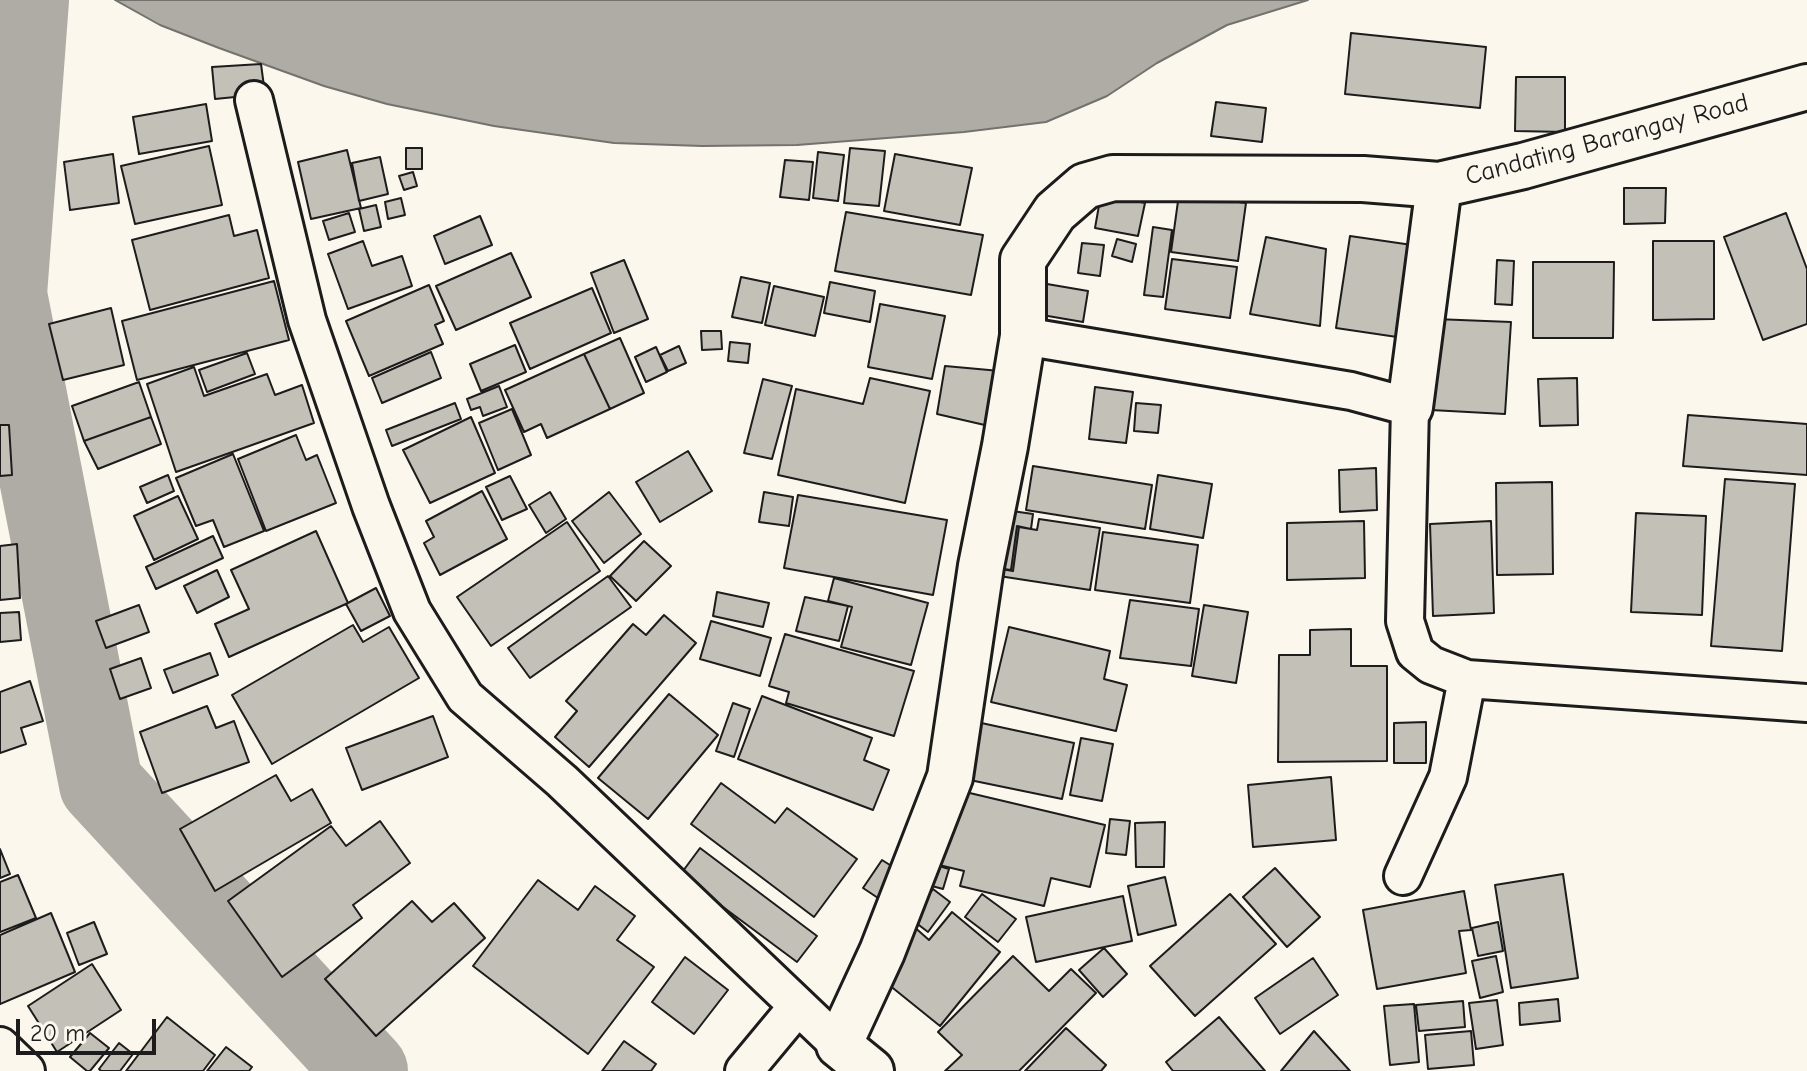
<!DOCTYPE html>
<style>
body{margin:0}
#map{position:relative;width:1807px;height:1071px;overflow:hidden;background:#fbf7ec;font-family:"Comic Neue",sans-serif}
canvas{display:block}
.scale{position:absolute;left:16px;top:1019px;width:140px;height:36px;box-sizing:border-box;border:4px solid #1c1c1c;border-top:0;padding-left:10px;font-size:24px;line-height:28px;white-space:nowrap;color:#1c1c1c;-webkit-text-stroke:6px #fbf7ec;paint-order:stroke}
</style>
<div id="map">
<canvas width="1807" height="1071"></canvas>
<div class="scale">20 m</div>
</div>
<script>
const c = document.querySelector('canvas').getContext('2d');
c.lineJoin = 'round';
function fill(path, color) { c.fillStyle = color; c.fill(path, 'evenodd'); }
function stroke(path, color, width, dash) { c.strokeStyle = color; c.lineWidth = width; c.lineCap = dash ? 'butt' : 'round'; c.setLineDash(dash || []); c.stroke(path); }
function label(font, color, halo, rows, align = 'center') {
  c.font = font + ' "Comic Neue",sans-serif'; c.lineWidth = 6; c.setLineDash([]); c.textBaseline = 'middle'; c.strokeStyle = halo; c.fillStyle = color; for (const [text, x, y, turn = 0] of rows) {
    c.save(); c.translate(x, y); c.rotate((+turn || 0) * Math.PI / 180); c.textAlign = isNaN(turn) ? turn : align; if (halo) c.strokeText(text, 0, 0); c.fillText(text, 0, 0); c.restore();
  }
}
const water = new Path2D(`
 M115,0H1308L1227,25L1157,63L1107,96L1046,122L964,132L797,145L702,146L614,143L494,126L387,104L324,86L219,48L160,25Z`);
const river = new Path2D(`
 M27,0L5,294L101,784L366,1071`);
const building = new Path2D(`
 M1351,33L1486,47L1480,108L1345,94Z
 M261,64L265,94L215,99L212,67Z
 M1516,77H1565V132L1515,131Z
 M1216,102L1266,108L1262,142L1211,136Z
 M206,104L212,141L139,154L133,117Z
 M209,146L222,205L135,224L121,166Z
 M406,148H422V169H406Z
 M850,148L885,151L879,206L844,203Z
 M347,150L361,208L311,219L298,162Z
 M818,152L844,155L838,201L813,198Z
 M113,154L119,203L70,210L64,162Z
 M895,154L972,168L960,225L884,211Z
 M380,157L388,194L359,201L352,163Z
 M785,160L813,162L809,200L780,197Z
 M413,172L417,186L404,190L399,176Z
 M1624,188H1666L1665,223L1624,224Z
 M1101,194L1145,203L1138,236L1095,228Z
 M1179,194L1246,203L1238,261L1171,252Z
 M401,198L405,215L388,219L385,202Z
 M376,205L381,227L364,231L359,209Z
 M846,212L983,235L971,295L835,271Z
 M349,213L355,232L329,240L323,221Z
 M1786,213L1807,269V324L1763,340L1724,237Z
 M229,215L234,236L257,230L269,278L150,310L132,240Z
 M480,216L492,245L445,264L434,236Z
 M1153,227L1172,230L1163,297L1144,295Z
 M1350,236L1412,245L1397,337L1336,328Z
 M1266,237L1326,249L1320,326L1250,314Z
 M1117,239L1136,244L1132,262L1112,256Z
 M363,241L372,266L402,256L412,286L348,309L328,254Z
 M1653,241H1714V319L1653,320Z
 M1082,243L1104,245L1100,276L1078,273Z
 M511,253L531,297L456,330L436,286Z
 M1172,259L1237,267L1230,318L1165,309Z
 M624,260L648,319L614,333L591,273Z
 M1497,260L1514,261L1512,305L1495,304Z
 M1533,262H1614L1613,338H1533Z
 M741,277L770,283L762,323L732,317Z
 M274,281L289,340L137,380L122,321Z
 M830,282L875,291L870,322L824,313Z
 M1047,284L1088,291L1083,322L1042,315Z
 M429,285L444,321L435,325L443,344L369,376L346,321Z
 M774,286L824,297L815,336L765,325Z
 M592,288L611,333L530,369L510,323Z
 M880,304L945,316L932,379L868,367Z
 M111,308L124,365L63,380L49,324Z
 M1435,319L1511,322L1505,414L1431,410Z
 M701,331H721L722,349L702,350Z
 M620,338L644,393L610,409L584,354Z
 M730,342L750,344L748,363L728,361Z
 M515,345L526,372L481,391L470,364Z
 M679,346L686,363L668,371L660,355Z
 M656,347L667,372L646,382L635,357Z
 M431,352L441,378L382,403L372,378Z
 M247,353L255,374L207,392L199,370Z
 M584,354L610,409L547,438L541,424L524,432L505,390Z
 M945,366L1011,372L1002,429L937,414Z
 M194,367L204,396L267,374L275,395L302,385L314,423L176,472L147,384Z
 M870,378L930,391L905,503L778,475L796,389L863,404Z
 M1577,378L1578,425L1540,426L1538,379Z
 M763,379L792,386L772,459L744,453Z
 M139,382L151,417L84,441L72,406Z
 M499,386L507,407L483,416L480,407L471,410L467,399Z
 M1095,387L1133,392L1126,443L1089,439Z
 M455,403L461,419L392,446L386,430Z
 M1136,403L1161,405L1158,433L1134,431Z
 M512,409L531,455L498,470L479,423Z
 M1688,415L1807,424V475L1683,466Z
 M151,417L161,444L98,469L84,441Z
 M471,417L495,473L430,503L403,450Z
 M0,425H9L12,475L0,476Z
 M296,435L306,460L317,455L336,503L266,531L238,459Z
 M688,451L712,491L660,522L636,482Z
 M233,454L264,531L224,547L213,520L196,526L176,478Z
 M1033,466L1152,485L1145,529L1026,510Z
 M1376,468L1377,510L1340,512L1339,470Z
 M168,475L174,491L147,503L140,487Z
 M1158,475L1212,484L1203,538L1150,529Z
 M510,476L527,509L502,520L486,487Z
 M1725,479L1795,484L1782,651L1711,646Z
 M1552,482L1553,574L1497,575L1496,483Z
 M482,491L507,539L440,575L424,543L434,537L426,521Z
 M550,492L566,519L546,533L529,505Z
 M609,492L641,534L604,563L572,521Z
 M764,492L793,497L789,526L759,522Z
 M798,495L947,520L933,595L784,568Z
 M178,496L198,539L154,560L134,516Z
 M998,509L1033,514L1031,529L1017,526L1011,570L989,567Z
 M1636,513L1706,516L1702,615L1631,612Z
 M1039,519L1100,528L1090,590L999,576L1001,569L1013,571L1019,527L1037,530Z
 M1364,521L1365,578L1287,580V523Z
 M1491,521L1494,613L1433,616L1430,524Z
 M567,522L600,571L491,646L457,597Z
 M316,531L348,603L229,657L215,624L249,609L231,570Z
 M1103,532L1198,545L1190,603L1095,590Z
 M213,536L223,558L156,589L146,567Z
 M644,541L671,566L636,601L610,576Z
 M17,544L20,598L0,600V546Z
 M217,570L229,597L197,613L184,586Z
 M608,576L631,607L530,678L508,648Z
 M834,578L928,603L911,665L841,647L852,607L828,601Z
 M376,588L390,616L361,631L346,604Z
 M717,592L769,603L763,627L713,616Z
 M805,597L848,606L839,641L796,631Z
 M1130,600L1199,609L1191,666L1120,658Z
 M139,605L149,632L106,648L96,621Z
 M1204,605L1248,612L1236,683L1192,676Z
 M19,612L21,640L0,642V613Z
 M664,615L696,643L589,767L555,737L577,711L566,701L633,624L646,635Z
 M711,621L771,638L760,676L700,659Z
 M353,625L363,642L389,627L419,678L272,764L232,695Z
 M1009,627L1110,651L1104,679L1127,685L1116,731L991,702Z
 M1351,629V666H1387V761L1278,762L1279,655H1310V630Z
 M785,634L914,671L894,736L786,703L789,692L769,686Z
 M210,653L218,675L173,693L164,670Z
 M141,658L151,688L120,699L110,669Z
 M30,681L43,721L21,728L26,744L0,753V692Z
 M669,694L718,735L648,819L598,778Z
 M762,696L872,738L864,760L889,770L873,810L738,759Z
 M733,703L750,709L734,757L716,751Z
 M207,706L216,728L234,721L249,762L162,793L140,732Z
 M433,716L448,757L362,790L346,748Z
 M972,721L1074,743L1062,799L960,778Z
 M1426,722V763H1394V723Z
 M1081,738L1113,744L1102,801L1070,795Z
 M276,775L291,801L312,789L331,823L215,891L180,829Z
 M1331,777L1336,840L1253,847L1248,785Z
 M721,783L775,823L787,808L857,859L814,917L691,824Z
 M957,790L1105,825L1090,887L1051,878L1044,906L960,886L964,871L939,865Z
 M1110,819L1130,821L1126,855L1106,853Z
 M380,821L410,863L353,905L362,918L282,977L228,901L331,826L346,846Z
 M1165,822L1164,867H1136L1135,823Z
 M700,848L817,936L797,962L680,875Z
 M0,849L10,874L0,878Z
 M882,860L901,872L881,900L863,888Z
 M919,860L949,869L943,889L913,881Z
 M1275,868L1320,917L1287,947L1243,897Z
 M1563,874L1578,978L1511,988L1495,885Z
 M18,875L36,918L0,932V882Z
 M1165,877L1176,925L1138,935L1128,886Z
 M538,880L578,910L595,886L635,916L617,940L654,967L588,1054L473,966Z
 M933,889L950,902L928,932L911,919Z
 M1464,891L1471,930L1459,931L1466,973L1377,989L1363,910Z
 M982,894L1016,919L998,942L965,917Z
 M1230,894L1276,944L1195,1016L1150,966Z
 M1123,896L1132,941L1036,962L1026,917Z
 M412,901L432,922L454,903L485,938L376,1036L325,979Z
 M952,912L1000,952L940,1026L873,972L912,925L929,940Z
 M51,913L75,972L0,1004V935Z
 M94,922L107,954L79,965L67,933Z
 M1498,922L1503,951L1478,956L1472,928Z
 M1104,948L1127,974L1103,997L1079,970Z
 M1013,956L1049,991L1071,969L1096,993L1019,1071H945L962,1055L938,1032Z
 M1496,956L1503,992L1480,998L1472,961Z
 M685,957L728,990L694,1034L652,1002Z
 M1313,958L1338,995L1280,1034L1255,998Z
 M92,964L121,1010L57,1052L28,1006Z
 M1558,999L1560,1021L1520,1025L1519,1003Z
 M1497,1000L1503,1045L1476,1049L1469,1003Z
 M1463,1001L1465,1027L1419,1031L1416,1005Z
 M1414,1004L1419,1062L1390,1065L1384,1006Z
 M167,1017L215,1055L203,1071H126Z
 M1219,1017L1265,1071H1173L1166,1062Z
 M1066,1028L1106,1065L1101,1071H1025Z
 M1314,1031L1350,1071H1281Z
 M1471,1031L1474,1065L1428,1069L1425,1035Z
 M90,1033L109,1048L90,1071H87L70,1057Z
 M624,1041L656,1064L651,1071H602Z
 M119,1043L133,1054L120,1071H101L99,1069Z
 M226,1047L252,1067L249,1071H207Z`);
const street = new Path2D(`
 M254,100L307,320L371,506L412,611L465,697L562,781L839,1045
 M1023,336L1351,391L1410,407L1405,621L1415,652L1431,665L1467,679L1807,703
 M1403,876L1448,777L1467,679
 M0,1046L26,1071
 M744,1071L798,1006`);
const secondary = new Path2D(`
 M1410,407L1439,185
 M871,1071L839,1045L882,952L950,777L981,566L1005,446L1023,336V260L1055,212L1085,186L1113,178L1363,179L1439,185L1523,166L1807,87`);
const streetNames = [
 ["Candating Barangay Road",1607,140,-15]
];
fill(water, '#afaca5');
stroke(water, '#74726e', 2);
stroke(river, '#afaca5', 84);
fill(building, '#c3c0b8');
stroke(building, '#1c1c1c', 2);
stroke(street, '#1c1c1c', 42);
stroke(secondary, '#1c1c1c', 50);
stroke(street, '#fbf7ec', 36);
stroke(secondary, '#fbf7ec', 44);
label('26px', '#1c1c1c', '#fbf7ec', streetNames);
</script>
